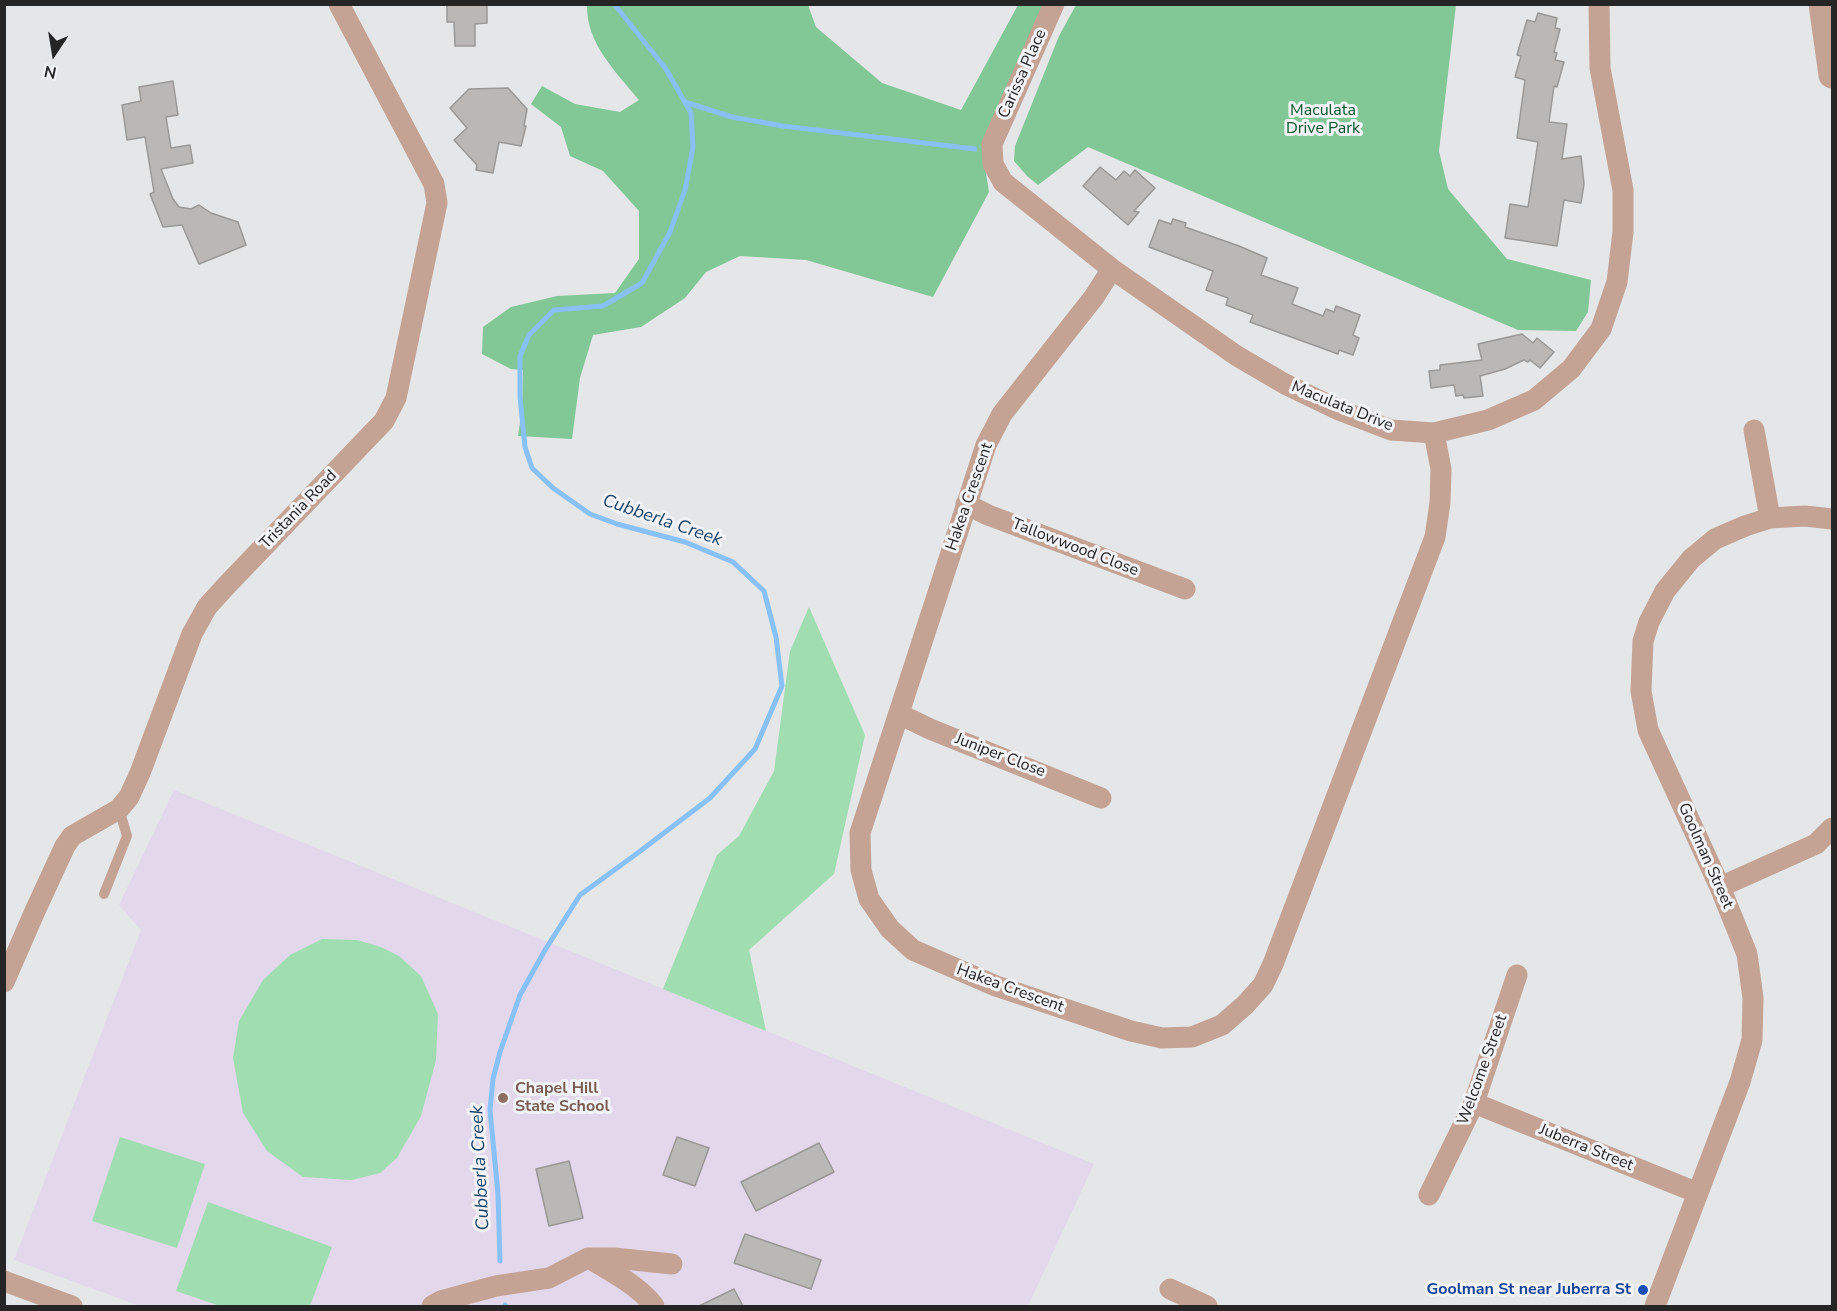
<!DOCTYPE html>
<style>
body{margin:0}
#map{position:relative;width:1837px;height:1311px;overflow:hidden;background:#e4e6e8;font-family:"Nunito Sans",sans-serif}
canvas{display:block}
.frame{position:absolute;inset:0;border:6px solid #252526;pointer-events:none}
.north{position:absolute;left:24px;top:24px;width:60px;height:60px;-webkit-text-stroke:4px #f2f3f6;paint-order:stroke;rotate:192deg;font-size:16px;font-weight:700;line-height:24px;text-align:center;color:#252526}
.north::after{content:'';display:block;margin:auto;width:21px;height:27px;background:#252526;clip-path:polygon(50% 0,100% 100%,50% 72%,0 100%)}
</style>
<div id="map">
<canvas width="1837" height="1311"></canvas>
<div class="frame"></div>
<div class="north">N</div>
</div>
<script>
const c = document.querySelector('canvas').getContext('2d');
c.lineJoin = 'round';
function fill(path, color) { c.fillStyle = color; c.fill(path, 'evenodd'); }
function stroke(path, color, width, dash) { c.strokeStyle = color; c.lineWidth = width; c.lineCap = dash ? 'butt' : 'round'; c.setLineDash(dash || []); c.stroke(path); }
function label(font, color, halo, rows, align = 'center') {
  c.font = font + ' "Nunito Sans",sans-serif'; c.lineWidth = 6; c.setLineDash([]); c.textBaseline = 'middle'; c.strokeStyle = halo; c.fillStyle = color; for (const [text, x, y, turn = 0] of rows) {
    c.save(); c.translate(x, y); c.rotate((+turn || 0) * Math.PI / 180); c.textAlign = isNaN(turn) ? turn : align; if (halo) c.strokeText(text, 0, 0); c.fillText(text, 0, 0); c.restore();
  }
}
const education = new Path2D(`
 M174,790L1094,1164L1028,1306H140L14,1260L141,930L119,905Z`);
const green = new Path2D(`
 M809,607L865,735L834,874L749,950L766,1031L663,989L717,855L739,836L774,771L790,651Z
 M322,939L357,940L381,947L399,956L421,976L438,1014L436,1060L421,1116L397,1158L380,1173L352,1180L303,1177L267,1151L243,1113L233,1058L239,1021L263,980L290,955Z
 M120,1137L205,1164L177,1248L92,1221Z
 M208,1202L332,1247L310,1306H220L176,1291Z`);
const forest = new Path2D(`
 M587,5H808L816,27L882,83L961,110L1018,5H1044L984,161L989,192L933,297L806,260L740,256L706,272L685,298L641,327L593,335L580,378L572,439L518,436L522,409L523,370L511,369L482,354L483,327L511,307L557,296L615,293L639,259V211L603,171L570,156L561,127L531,104L542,86L575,104L620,112L639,100C616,72 586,43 587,5Z
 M1076,5H1456L1439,151L1448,189L1507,259L1591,280L1588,312L1576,331L1518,330L1088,147L1038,185L1027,176L1014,161L1015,146L1059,36Z`);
const stream = new Path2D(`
 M685,102L732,117L783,126L975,149
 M500,1261L498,1194L490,1110L493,1079L500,1052L520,995L545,950L580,895L639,852L710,798L755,749L782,686L776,637L764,591L733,562L685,542L617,524L590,514L553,488L532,468L525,447L520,397V356L529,335L554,310L603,306L642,283L670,232L685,190L693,147L691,113L666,69L614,4
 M505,1305L506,1306`);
const building = new Path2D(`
 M447,4H487V23L475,24V46H455L454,22H447Z
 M1538,13L1557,18L1555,28L1560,29L1554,52L1557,53L1555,60L1564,62L1557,87L1554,86L1549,122L1567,124L1562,159L1581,156L1584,184L1581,203L1564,200L1557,246L1505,238L1510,204L1528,207L1538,142L1517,138L1525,80L1515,77L1521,56L1517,55L1527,20L1535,22Z
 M173,81L178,115L166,117L171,148L190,145L193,163L161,169L173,199L179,207L191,209L199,205L211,213L238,222L246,245L199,264L182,225L163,227L150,194L154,192L145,137L127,140L122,105L141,101L139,87Z
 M508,88L527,109L524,126H526L521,146L499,142L493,173L476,170L477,165L454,140L467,128L450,108L469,89Z
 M1100,167L1116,180L1124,171L1130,176L1135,170L1155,188L1134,211L1139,212L1128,225L1083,186Z
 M1173,219L1186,223L1185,227L1239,246L1267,258L1261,275L1298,288L1292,304L1323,316L1326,309L1334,312L1336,306L1360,315L1353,335L1359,338L1353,355L1339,350L1338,354L1250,322L1253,315L1226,305L1228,298L1206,290L1213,271L1149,247L1159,220L1171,224Z
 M1522,334L1533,343L1537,338L1554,352L1540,368L1530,360L1528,362L1524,360L1505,369L1480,376L1483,396L1464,398L1463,395L1456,396L1454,385L1431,388L1429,371L1440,370V365L1482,360L1478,344Z
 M677,1137L709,1148L695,1186L663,1175Z
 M819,1143L834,1172L756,1211L741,1182Z
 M569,1161L583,1218L549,1226L536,1169Z
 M745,1234L821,1260L811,1289L734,1263Z
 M734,1289L743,1306H699Z`);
const service = new Path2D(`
 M104,894L127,836L119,809`);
const minor = new Path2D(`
 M1054,4L992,144L993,164L1003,182L1112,269L1237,356L1285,384L1339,410L1391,430L1434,433L1488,420L1534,400L1571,369L1601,329L1617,282L1623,232V190L1600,68L1599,4
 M1112,269L1094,297L1002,414L986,445L860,833L861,870L869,899L890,929L913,950L996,986L1131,1031L1162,1038L1192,1037L1222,1025L1245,1005L1263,985L1273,964L1435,537L1440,503L1441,469L1434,433
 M1754,430L1770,518
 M966,504L988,515L1185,589
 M899,714L930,729L1101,798
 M1720,887L1816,844L1832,828
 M4,982L35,911L65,846L72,836L119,809L129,797L140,773L192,634L207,607L226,586L384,421L396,398L437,203L434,184L339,4
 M1474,1103L1698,1193
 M1429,1195L1474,1103L1517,975
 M590,1259C611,1271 640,1287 654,1306
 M4,1281L72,1306
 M1170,1289L1207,1306
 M432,1306L441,1301L496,1286L549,1278L588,1258H614L672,1264
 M1655,1306L1740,1082L1752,1040L1753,998L1747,954L1720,887L1648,730L1641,691L1643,641L1649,622L1665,591L1691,559L1715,539L1745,526L1770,518L1805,516L1832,519`);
const tertiary = new Path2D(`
 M1822,4L1832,75`);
const markers = [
 [503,1098,6,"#8d6e63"],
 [1643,1290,6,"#1a4fb4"]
];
const streetNames = [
 ["Carissa Place",1023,74,-66],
 ["Maculata Drive",1342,407,22],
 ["Hakea Crescent",970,497,-71],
 ["Tristania Road",299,510,-46],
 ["Tallowwood Close",1075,548,21],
 ["Juniper Close",1000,756,21],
 ["Goolman Street",1705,856,66],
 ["Hakea Crescent",1010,989,20],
 ["Welcome Street",1483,1070,-70],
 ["Juberra Street",1586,1148,22]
];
const parkNames = [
 ["Maculata",1323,111],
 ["Drive Park",1323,129]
];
const educationNames = [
 ["Chapel Hill",515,1089],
 ["State School",515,1107]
];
const transitNames = [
 ["Goolman St near Juberra St",1631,1290]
];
const waterNames = [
 ["Cubberla Creek",662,521,19],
 ["Cubberla Creek",481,1168,-93]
];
fill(education, '#e3d7eb');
fill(green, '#a0deb1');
fill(forest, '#82c796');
stroke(stream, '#87c1f8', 5);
fill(building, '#bab8b6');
stroke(building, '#9a9896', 1.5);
stroke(service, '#c4a394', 10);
stroke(minor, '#c4a394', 21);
stroke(tertiary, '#c4a394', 27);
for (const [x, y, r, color] of markers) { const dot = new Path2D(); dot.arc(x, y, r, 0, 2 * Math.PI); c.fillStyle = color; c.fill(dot); stroke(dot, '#f2f3f6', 2); }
label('16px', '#252526', '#f2f3f6', streetNames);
label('16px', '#00562a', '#f2f3f6', parkNames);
label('bold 16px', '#785e54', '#f2f3f6', educationNames, 'left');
label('bold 16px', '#164399', '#f2f3f6', transitNames, 'right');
label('italic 18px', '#1a4367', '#f2f3f6', waterNames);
</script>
